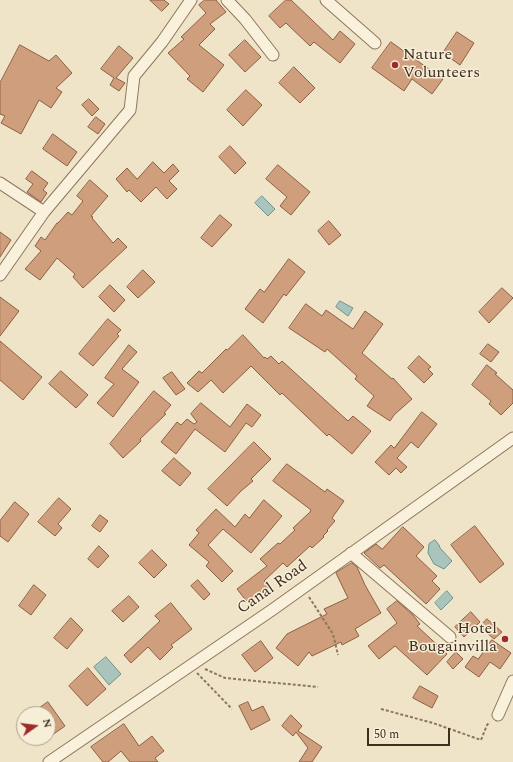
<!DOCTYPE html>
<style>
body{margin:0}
#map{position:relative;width:513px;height:762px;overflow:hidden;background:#f0e4c8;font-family:Spectral,serif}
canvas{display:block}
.north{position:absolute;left:16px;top:706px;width:40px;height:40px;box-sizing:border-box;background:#f7eed8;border:1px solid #ada18e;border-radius:50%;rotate:76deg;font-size:11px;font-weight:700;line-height:16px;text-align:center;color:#3d2e20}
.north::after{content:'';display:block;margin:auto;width:14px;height:18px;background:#9e2a2b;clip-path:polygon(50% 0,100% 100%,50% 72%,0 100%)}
.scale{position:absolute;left:367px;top:728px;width:83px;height:18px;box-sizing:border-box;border:2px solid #3d2e20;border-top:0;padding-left:5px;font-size:12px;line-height:14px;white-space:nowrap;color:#3d2e20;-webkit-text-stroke:3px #f7eed8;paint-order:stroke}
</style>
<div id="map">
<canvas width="513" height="762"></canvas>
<div class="north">N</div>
<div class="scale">50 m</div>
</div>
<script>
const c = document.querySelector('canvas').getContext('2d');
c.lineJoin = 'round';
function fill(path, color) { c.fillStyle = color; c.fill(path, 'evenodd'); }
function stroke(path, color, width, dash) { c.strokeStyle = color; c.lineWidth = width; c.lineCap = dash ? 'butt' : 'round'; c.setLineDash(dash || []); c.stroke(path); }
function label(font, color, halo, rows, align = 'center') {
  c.font = font + ' Spectral,serif'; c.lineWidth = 3; c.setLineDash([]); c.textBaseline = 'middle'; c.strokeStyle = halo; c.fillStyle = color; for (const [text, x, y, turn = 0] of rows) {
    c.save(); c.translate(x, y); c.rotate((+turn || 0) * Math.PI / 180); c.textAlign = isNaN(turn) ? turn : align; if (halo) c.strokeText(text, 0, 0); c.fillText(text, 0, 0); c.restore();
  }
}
const water = new Path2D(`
 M262,196L275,209L268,216L255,203Z
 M340,301L353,308L348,316L336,307Z
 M435,540L439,545L440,548L452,561L444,569L434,564L428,553L429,544Z
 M447,591L453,598L441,610L435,603Z
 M106,657L121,674L109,685L94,667Z`);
const building = new Path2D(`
 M150,0H164L169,4L162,11Z
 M205,0H216L226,12L210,24L215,29L199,45L224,65L203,92L187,79L190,76L168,53L184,39L181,37L206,13L199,5Z
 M286,0H291L333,40L340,31L355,44L340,63L314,42L310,46L286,23L280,28L269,16Z
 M457,32L474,43L460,65L443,53Z
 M245,40L261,57L245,72L229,55Z
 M391,42L443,79L432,94L412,79L404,91L372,68Z
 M20,45L49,61L56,55L72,73L56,88L62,92L51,108L39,100L21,134L1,123L5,116L0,114V83Z
 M119,46L133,58L116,78L125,83L119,91L110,85L114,78L101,69Z
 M294,67L315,88L300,103L279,83Z
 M246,90L262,105L243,126L227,110Z
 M89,99L99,109L92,116L82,105Z
 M96,117L105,124L98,134L88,127Z
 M53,134L77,152L67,166L43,149Z
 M230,146L246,163L235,174L219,157Z
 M153,162L164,173L173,164L179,171L169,181L177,189L167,199L156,187L141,202L129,190L127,192L116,179L127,168L137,179Z
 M278,165L310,192L291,215L280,206L287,197L266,179Z
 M32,171L48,183L43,190L47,193L41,202L27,192L33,184L26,179Z
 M90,180L108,196L91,216L93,217L92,218L113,243L118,238L127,247L83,288L73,277L75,274L57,258L40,280L25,269L41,251L35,246L41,237L45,240L57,223H58L68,212L72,215L83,201L77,196Z
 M220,215L232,225L212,247L201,238Z
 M329,221L341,235L329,245L318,231Z
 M0,232L11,240L0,257Z
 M289,259L305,272L286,296L284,294L263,323L245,309L260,289L264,292Z
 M143,270L155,282L138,298L127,287Z
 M110,285L125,300L114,312L99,297Z
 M502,288L513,298L489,323L479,312Z
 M0,297L19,311L0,336Z
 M306,304L322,316L326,310L353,329L365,311L383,324L362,353L392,379L393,378L412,399L394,415L390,421L367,406L374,396L355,379L357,376L327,349L325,352L289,328Z
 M108,319L121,330L117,334L119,336L93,366L79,354Z
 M243,335L264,358L265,357L267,359L271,356L279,364L282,361L348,421L353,416L371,431L352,454L329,434L327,436L282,393L280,395L251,366L223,393L211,380L198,392L187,383L199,371L202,373L226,349L227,350Z
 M0,341L42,377L23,400L0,380Z
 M488,344L499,352L491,362L480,354Z
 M129,345L137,352L122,369L139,382L113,417L97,403L114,384L105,378Z
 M419,356L431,367L428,369L433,374L424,383L408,368Z
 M487,365L497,373L495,374L513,390V403L501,415L489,404L491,401L472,385Z
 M61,371L88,395L76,408L49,384Z
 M172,372L185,389L176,395L163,378Z
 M154,391L171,405L164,413L166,414L140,439L141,441L123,458L110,444Z
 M201,403L230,427L247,404L261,415L252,427L246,423L225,452L195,429L176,454L161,442L177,422L181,425L187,419L194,424L197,422L191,414Z
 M422,412L437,424L418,448L411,442L397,458L407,467L401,473L396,468L389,475L375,462L391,445L394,448Z
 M254,442L271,459L251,479L253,481L241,491L227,506L208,489Z
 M174,458L191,473L180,486L162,471Z
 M287,464L325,492L327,489L344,501L332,518L335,521L327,530L328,531L323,536L324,537L312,548L310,546L287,567L283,563L264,581L269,587L248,603L237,589L267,566L260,559L278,543L280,544L295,530L293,528L310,512L311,510L273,481Z
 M59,498L71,509L58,524L62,528L55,536L38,522Z
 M264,500L282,516L251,553L223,529L208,545L233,571L222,582L206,566L209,562L189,545L199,533L196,530L216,509L235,527L245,514L249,518Z
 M15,502L29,514L8,542L0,536V521Z
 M100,515L108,521L100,532L92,526Z
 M475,526L504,564L480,583L451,545Z
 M403,527L424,547L416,556L437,576L432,581L440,589L426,604L384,565L380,568L364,553L376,544L382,549Z
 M99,546L109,556L98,568L88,559Z
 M152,550L167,565L154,578L139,563Z
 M352,563L357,567L365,585L381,613L355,629L359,636L342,645L341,642L312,656L309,652L298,666L276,648L287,634L327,614L324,609L348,598L336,573Z
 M198,580L210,594L204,600L191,586Z
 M34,585L46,595L31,615L19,606Z
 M129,596L139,607L123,622L112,611Z
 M397,601L413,615L420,624L417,626L447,654L427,675L395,646L379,659L368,646L397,623L387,609Z
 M171,603L192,629L171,645L173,647L160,660L148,647L131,663L124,655L160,621L155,616Z
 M471,612L480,622L464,637L455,627Z
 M71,618L83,630L67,649L54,638Z
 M487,619L502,632L494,639L480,627Z
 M492,640L511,653L500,669L490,662L479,677L465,667L473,656L478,659Z
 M261,641L273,658L255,672L242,655Z
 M456,652L463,659L453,669L447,662Z
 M88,668L106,689L87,706L69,686Z
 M420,686L438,696L432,708L413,698Z
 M48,702L65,726L48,738V714H31Z
 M248,702L252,711L263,706L270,720L251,730L239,706Z
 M291,715L302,726L298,731L322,747L312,762H299L308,748L296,732L293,736L282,726Z
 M124,724L139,746L152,736L164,751L155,758L158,762H130L121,751L108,762H103L91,747Z`);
const path = new Path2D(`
 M309,597L333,634L338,655
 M205,669L225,678L318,687
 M197,673L232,709
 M381,709L433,723L481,740L487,725L490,722`);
const minor = new Path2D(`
 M227,0L245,19L273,55
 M326,0L375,43
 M0,183L44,212
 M0,275L44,212L130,110L134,76L162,42L191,0
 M351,553L450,637
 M498,715L513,681
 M49,762L272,610L513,438`);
const markers = [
 [395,65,4,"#9e2a2b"],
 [505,639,4,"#9e2a2b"]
];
const poiNames = [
 ["Nature",403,56],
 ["Volunteers",403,74],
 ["Hotel",497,630,"right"],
 ["Bougainvilla",497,648,"right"]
];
const streetNames = [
 ["Canal Road",273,588,-35]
];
fill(water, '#a9c4bc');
stroke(water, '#6f938a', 1);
fill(building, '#cf9f7d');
stroke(building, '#8d5f41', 1);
stroke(minor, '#8d765c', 13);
stroke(path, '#8d765c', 2, [3, 2]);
stroke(minor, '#faf1dc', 11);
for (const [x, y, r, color] of markers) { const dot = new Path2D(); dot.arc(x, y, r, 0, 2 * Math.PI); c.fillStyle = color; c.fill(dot); stroke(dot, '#f7eed8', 1.5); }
label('16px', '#3d2e20', '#f7eed8', poiNames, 'left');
label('16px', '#3d2e20', '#f7eed8', streetNames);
</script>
